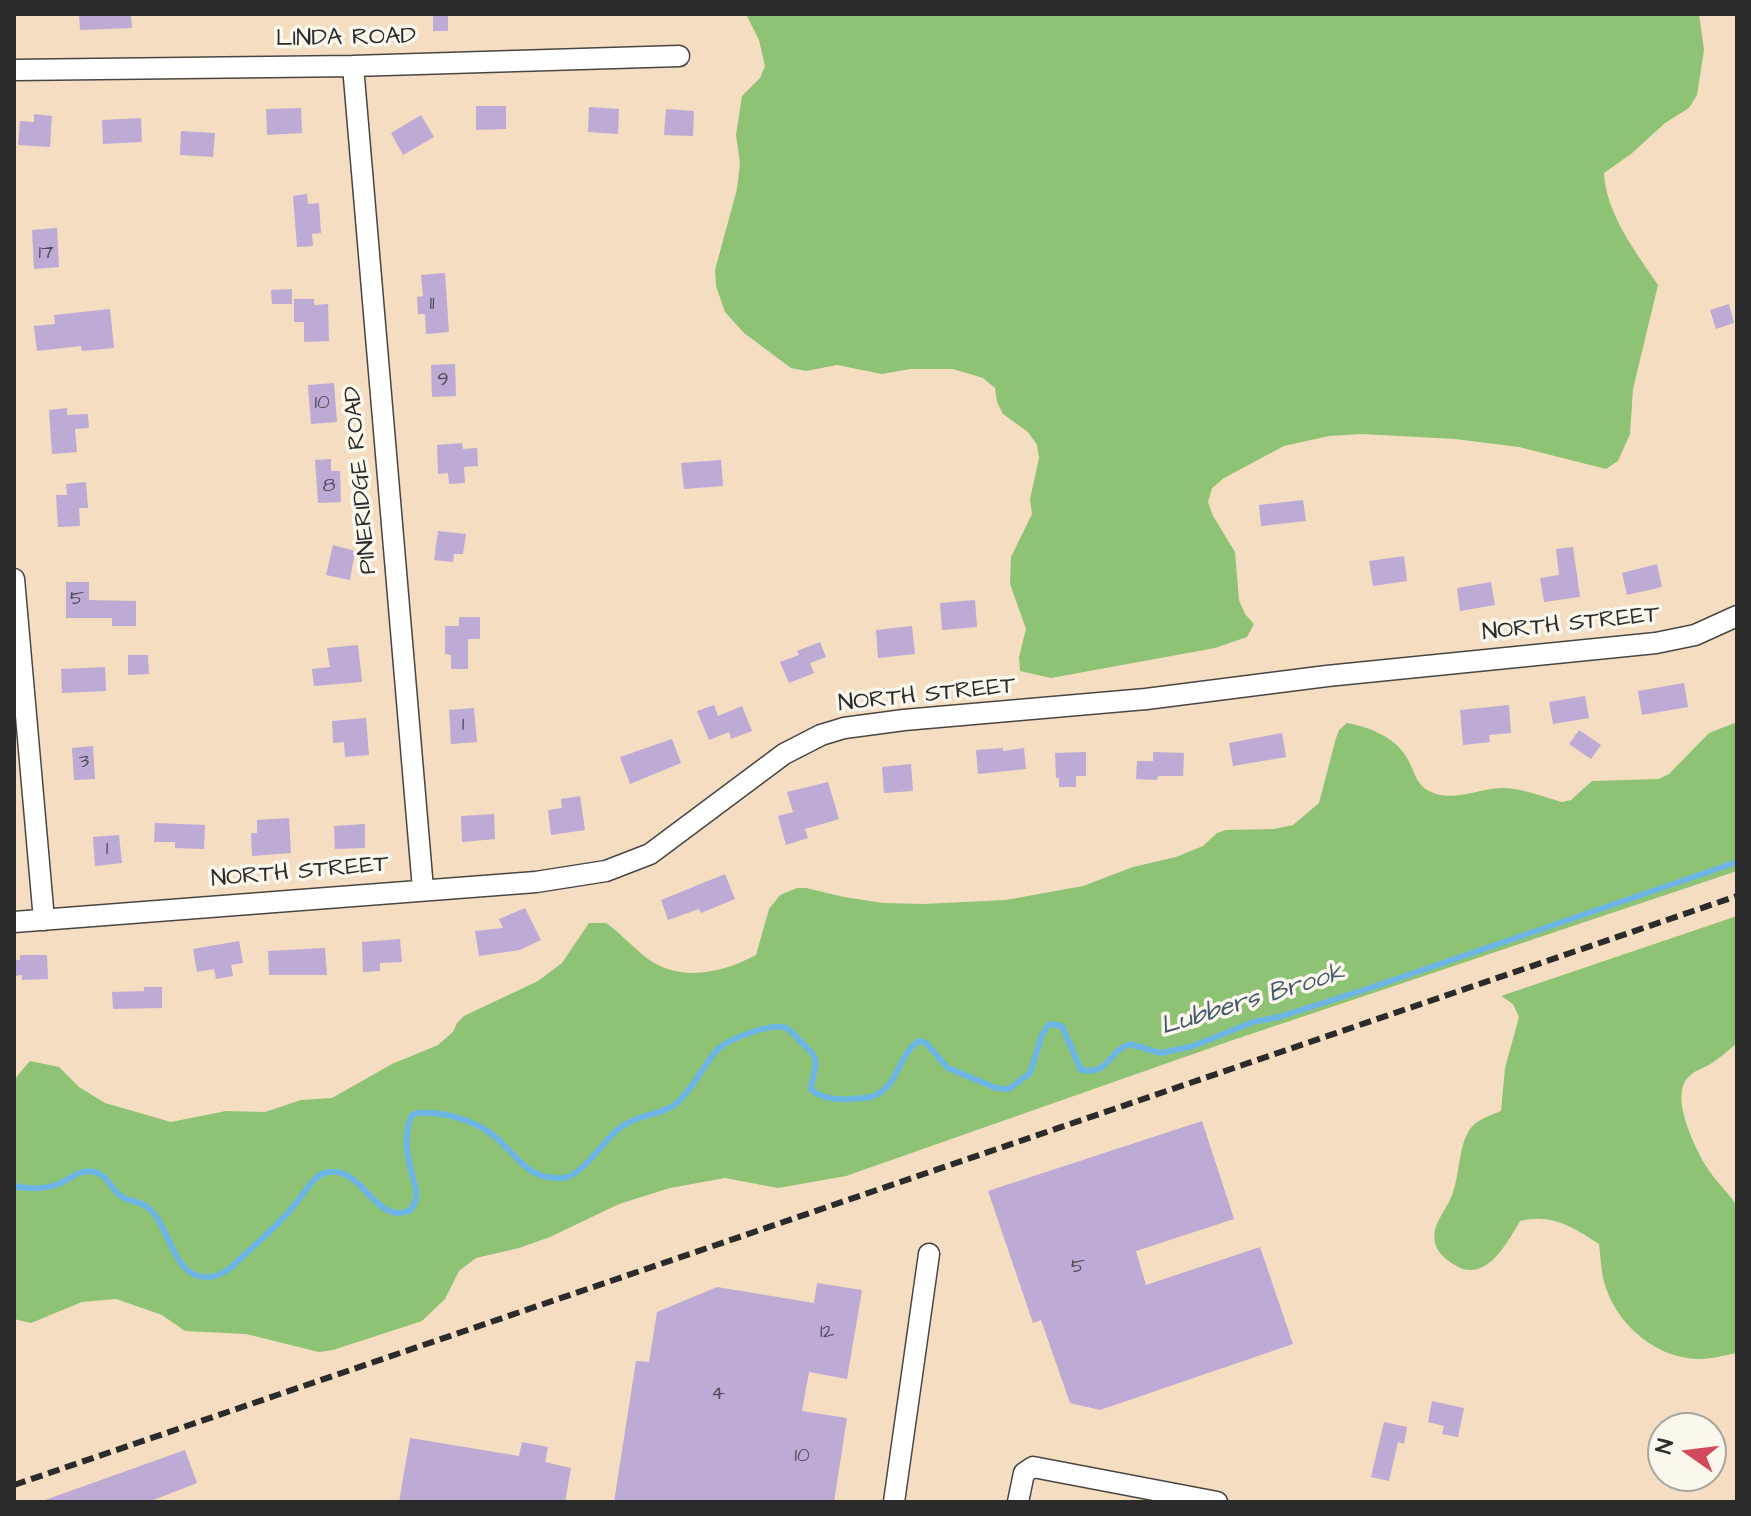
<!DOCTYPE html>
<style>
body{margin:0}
#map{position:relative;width:1751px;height:1516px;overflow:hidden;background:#f4ddc1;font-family:"Architects Daughter",sans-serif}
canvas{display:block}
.frame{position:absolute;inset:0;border:16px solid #2b2b2b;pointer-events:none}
.north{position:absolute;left:1647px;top:1412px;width:80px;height:80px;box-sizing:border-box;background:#fbf7ec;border:2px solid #a8a59f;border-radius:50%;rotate:284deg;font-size:22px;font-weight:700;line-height:32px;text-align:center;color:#2b2b2b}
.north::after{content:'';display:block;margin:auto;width:28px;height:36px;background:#d1495b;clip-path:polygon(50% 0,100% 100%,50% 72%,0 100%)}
</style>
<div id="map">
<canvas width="1751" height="1516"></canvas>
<div class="frame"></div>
<div class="north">N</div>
</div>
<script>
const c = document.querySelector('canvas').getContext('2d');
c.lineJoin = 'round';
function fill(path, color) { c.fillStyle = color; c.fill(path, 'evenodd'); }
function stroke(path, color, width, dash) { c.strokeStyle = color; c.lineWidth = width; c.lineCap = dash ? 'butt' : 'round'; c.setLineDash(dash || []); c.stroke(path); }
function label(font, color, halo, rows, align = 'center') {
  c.font = font + ' "Architects Daughter",sans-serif'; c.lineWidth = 7; c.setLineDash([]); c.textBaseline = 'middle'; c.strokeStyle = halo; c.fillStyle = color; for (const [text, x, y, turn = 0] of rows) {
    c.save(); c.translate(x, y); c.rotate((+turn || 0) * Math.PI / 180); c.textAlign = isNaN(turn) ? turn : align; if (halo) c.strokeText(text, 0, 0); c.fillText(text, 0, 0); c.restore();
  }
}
const green = new Path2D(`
 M746,14H1699L1704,50L1697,95L1689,108L1665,123L1631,154L1604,173C1606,214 1636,252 1658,285L1633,389L1630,434L1618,461L1606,469L1519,447L1455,439L1361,434L1329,436L1284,446L1224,478L1212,488L1208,502L1213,516L1235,552L1239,600L1245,614L1254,624L1247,637L1215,648L1051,678L1020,671L1019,657L1026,629L1010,584L1011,557L1032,514L1030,499L1039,458L1037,445L1028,432L1003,414L997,402L995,388L983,378L953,369H910L882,374L837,365L806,371L791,368L744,333L725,312L716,286L715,270L737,189L740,163L736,135L742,96L760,78L765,66L759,40Z
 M1737,722V871L1236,1039L846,1176L778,1188L725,1178L670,1188L619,1204L550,1237L519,1248L476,1258L459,1271L445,1299L422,1321L333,1350L319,1352L246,1334L185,1331L162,1315L116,1299L82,1302L31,1323L14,1319V1084L17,1076L30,1061L59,1067L79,1087L105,1103L171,1122L226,1111L265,1112L301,1100L332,1098L392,1064L438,1045L453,1032L457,1023L464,1016L538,981L562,963L589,923H606C620,933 631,945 644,956C678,983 720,974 756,955L769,909L780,895L797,888H806L844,897L883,903L923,904L1006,900L1083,886L1133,867L1176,857L1203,846L1217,833L1226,830L1274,829L1293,825L1319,803L1336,738L1339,730L1347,723C1368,727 1393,736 1405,755C1414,767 1414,783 1429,791C1451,803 1477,789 1501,788C1520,787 1543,797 1562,802L1571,800L1592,781L1659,779L1669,774L1709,733Z
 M1737,916V1043C1729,1050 1721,1057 1712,1063C1703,1069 1693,1070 1686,1080C1671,1101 1697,1153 1710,1172C1718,1184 1729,1193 1737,1206V1353C1725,1355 1712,1359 1700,1359C1658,1359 1619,1327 1606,1288C1601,1275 1601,1258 1599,1244C1574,1228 1552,1213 1520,1221C1507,1243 1485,1286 1453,1264C1447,1260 1438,1253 1436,1246C1429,1226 1446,1212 1452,1195C1460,1175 1458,1147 1470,1129C1477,1119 1490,1116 1501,1111L1505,1068L1519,1017L1513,1004L1501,996Z`);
const stream = new Path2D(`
 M14,1186C26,1189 44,1189 56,1185C70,1180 79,1168 95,1172C109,1176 110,1189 121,1196C127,1201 137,1201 144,1205C171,1220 170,1280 209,1277C224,1276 234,1265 244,1255C261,1240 277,1226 292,1208C300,1199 306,1188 314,1180C319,1175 323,1172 330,1172C364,1168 376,1227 411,1210L416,1199V1191C411,1166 400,1141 412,1115L418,1113C443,1111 473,1120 493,1135C518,1155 525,1180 563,1178C581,1177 603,1142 617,1130C638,1113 662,1116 677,1103C694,1088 703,1065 718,1049C729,1039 772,1022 786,1028C793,1031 798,1040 804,1045C808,1049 814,1053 815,1059C817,1067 812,1079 811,1089C818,1097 835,1100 846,1099C854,1098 864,1099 871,1097C899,1088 897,1055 919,1041L926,1043L948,1068L996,1088L1009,1089L1030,1073L1042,1035L1049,1024L1062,1026L1081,1070C1111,1075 1106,1052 1130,1044L1161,1053L1193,1046L1253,1022L1279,1017L1370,988L1737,862`);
const building = new Path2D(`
 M79,14H131L132,28L80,30Z
 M433,14H448V31H433Z
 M476,106H506V129L476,130Z
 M589,107L619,109L618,134L588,132Z
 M301,108L302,133L267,135L266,109Z
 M666,109L694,111L693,136L664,135Z
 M34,114L52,116L50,147L18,145L20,121L34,122Z
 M421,115L434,137L403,155L391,133Z
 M141,118L142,142L103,144L102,120Z
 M181,131L215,133L213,157L180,155Z
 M307,194L308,204L319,203L321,233L312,234L313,246L297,247L293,196Z
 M57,228L59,267L34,269L32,230Z
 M445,273L449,332L426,334L425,314H418L417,297L423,296L421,275Z
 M292,289V304H272L271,290Z
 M294,299H314V305L328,304L329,341L304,342V322H294Z
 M1729,304L1734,323L1716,329L1710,310Z
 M110,309L114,348L82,351L81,346L37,351L34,326L55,324L54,315Z
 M455,364L456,396L432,397L431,365Z
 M334,383L337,422L311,424L308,385Z
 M67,408V415L88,414L89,428L75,429L77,452L52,454L49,410Z
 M462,443L463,449L477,448L478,466L464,467L465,483L449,484L448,473L438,474L437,445Z
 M331,459V471H340L341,502L318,503L315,460Z
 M721,460L723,486L684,489L681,463Z
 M86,482L88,508H79L80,526L58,527L56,495H67L66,484Z
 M1303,500L1306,521L1261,526L1259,505Z
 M438,531L466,534L463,554H454L453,562L434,560Z
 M333,545L355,551L350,580L326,575Z
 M1573,547L1580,597L1544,602L1540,578L1559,575L1556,549Z
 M1404,556L1407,581L1373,586L1369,561Z
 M1657,564L1662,587L1627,595L1622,573Z
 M66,582H89V600L136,601V626H112V618H66Z
 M1491,582L1495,605L1460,611L1457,588Z
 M975,600L977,627L942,630L940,603Z
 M459,617H480V639H468V669H451V655L445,654V626H459Z
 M912,626L915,654L878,658L876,630Z
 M820,642L826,657L810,663L814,673L789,683L780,662L799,655L797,651Z
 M358,645L362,682L314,686L312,669L330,667L327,648Z
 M128,655H148L149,674L128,675Z
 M105,667L106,691L62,693L61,669Z
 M1684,683L1688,707L1642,715L1638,691Z
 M1585,696L1589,718L1553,724L1549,702Z
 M714,705L718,716L742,706L752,731L731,739L729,732L709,740L697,711Z
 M1509,705L1511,733L1489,735L1490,742L1463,745L1460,710Z
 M474,708L477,742L451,744L449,710Z
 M366,718L369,755L345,757L344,742L333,743L332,721Z
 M1579,730L1601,745L1591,759L1569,744Z
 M1282,733L1286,757L1233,766L1229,743Z
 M672,739L681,763L630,784L620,757Z
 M93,746L95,779L74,780L72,748Z
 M1003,748V751L1024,748L1026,769L978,774L976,750Z
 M1086,752V776H1076V787H1059V778H1056L1055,753Z
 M1153,752L1184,753L1183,776H1158L1157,780L1136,779L1137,761H1153Z
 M911,764L913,791L884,793L882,767Z
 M828,782L839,819L805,829L808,838L786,845L778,816L793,812L787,792Z
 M580,796L585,830L551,835L548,810L562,808L561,799Z
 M494,814L495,839L462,842L461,816Z
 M289,818L291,853L252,856L251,833H257V820Z
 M155,823L205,825L204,849L175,848V842H154Z
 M365,824V848L335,849L334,826Z
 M119,835L122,863L95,866L93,837Z
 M725,874L735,899L701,913L699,909L668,920L661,900Z
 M525,908L541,940L520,950L479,956L475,931L503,928L499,919Z
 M400,939L402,962L380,963V971L363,972L362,942Z
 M239,941L243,963L231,965L233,976L216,979L214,969L197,972L193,949Z
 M325,948L327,975H269L268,951Z
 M20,955H47L48,979L22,980V975L14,976V960H20Z
 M144,987H162V1008L113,1009L112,992L144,991Z
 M1202,1121L1234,1219L1136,1251L1146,1285L1260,1247L1293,1344L1100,1410L1070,1403L1041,1320L1033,1323L988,1191Z
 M817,1283L862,1290L847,1379L809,1372L802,1411L847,1418L834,1502H614L636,1361L649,1362L657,1312L717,1287L814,1303Z
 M1432,1401L1464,1408L1458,1437L1442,1434L1444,1426L1428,1422Z
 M1384,1422L1407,1427L1404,1444L1398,1442L1389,1481L1371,1477Z
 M410,1438L519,1456L522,1442L548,1447L545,1462L571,1468L565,1502H399Z
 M185,1450L197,1483L148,1502H45V1500Z`);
const minor = new Path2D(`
 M353,66L423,889
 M14,70L353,66L679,56
 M14,579L44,920
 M14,922L536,882L606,871L650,854L784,754L821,735L844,728L904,720L1146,699L1327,676L1656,643L1695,635L1737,616
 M894,1502L929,1254
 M1018,1502L1024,1473L1033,1467L1217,1502`);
const rail = new Path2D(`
 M14,1485L1737,896`);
const numberNames = [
 ["17",46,254],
 ["11",432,305],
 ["9",443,381],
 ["10",322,404],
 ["8",329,487],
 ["5",77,600],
 ["1",463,726],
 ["3",84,763],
 ["1",107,850],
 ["5",1078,1268],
 ["12",827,1333],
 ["4",718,1395],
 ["10",802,1457]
];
const streetNames = [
 ["LINDA ROAD",346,39,-1],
 ["PINERIDGE ROAD",362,480,-95],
 ["NORTH STREET",1571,625,-6],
 ["NORTH STREET",927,696,-6],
 ["NORTH STREET",300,873,-5]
];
const waterNames = [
 ["Lubbers Brook",1253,1001,-17]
];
fill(green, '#8ec375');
stroke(stream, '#6cb5e4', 6);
fill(building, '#bdaad5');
stroke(minor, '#494642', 23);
stroke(minor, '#fff', 20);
stroke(rail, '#2b2b2b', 6, [12, 6]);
label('20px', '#504b56', null, numberNames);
label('24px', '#2b2b2b', '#fbf7ec', streetNames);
label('italic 26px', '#425b6c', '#fbf7ec', waterNames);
</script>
